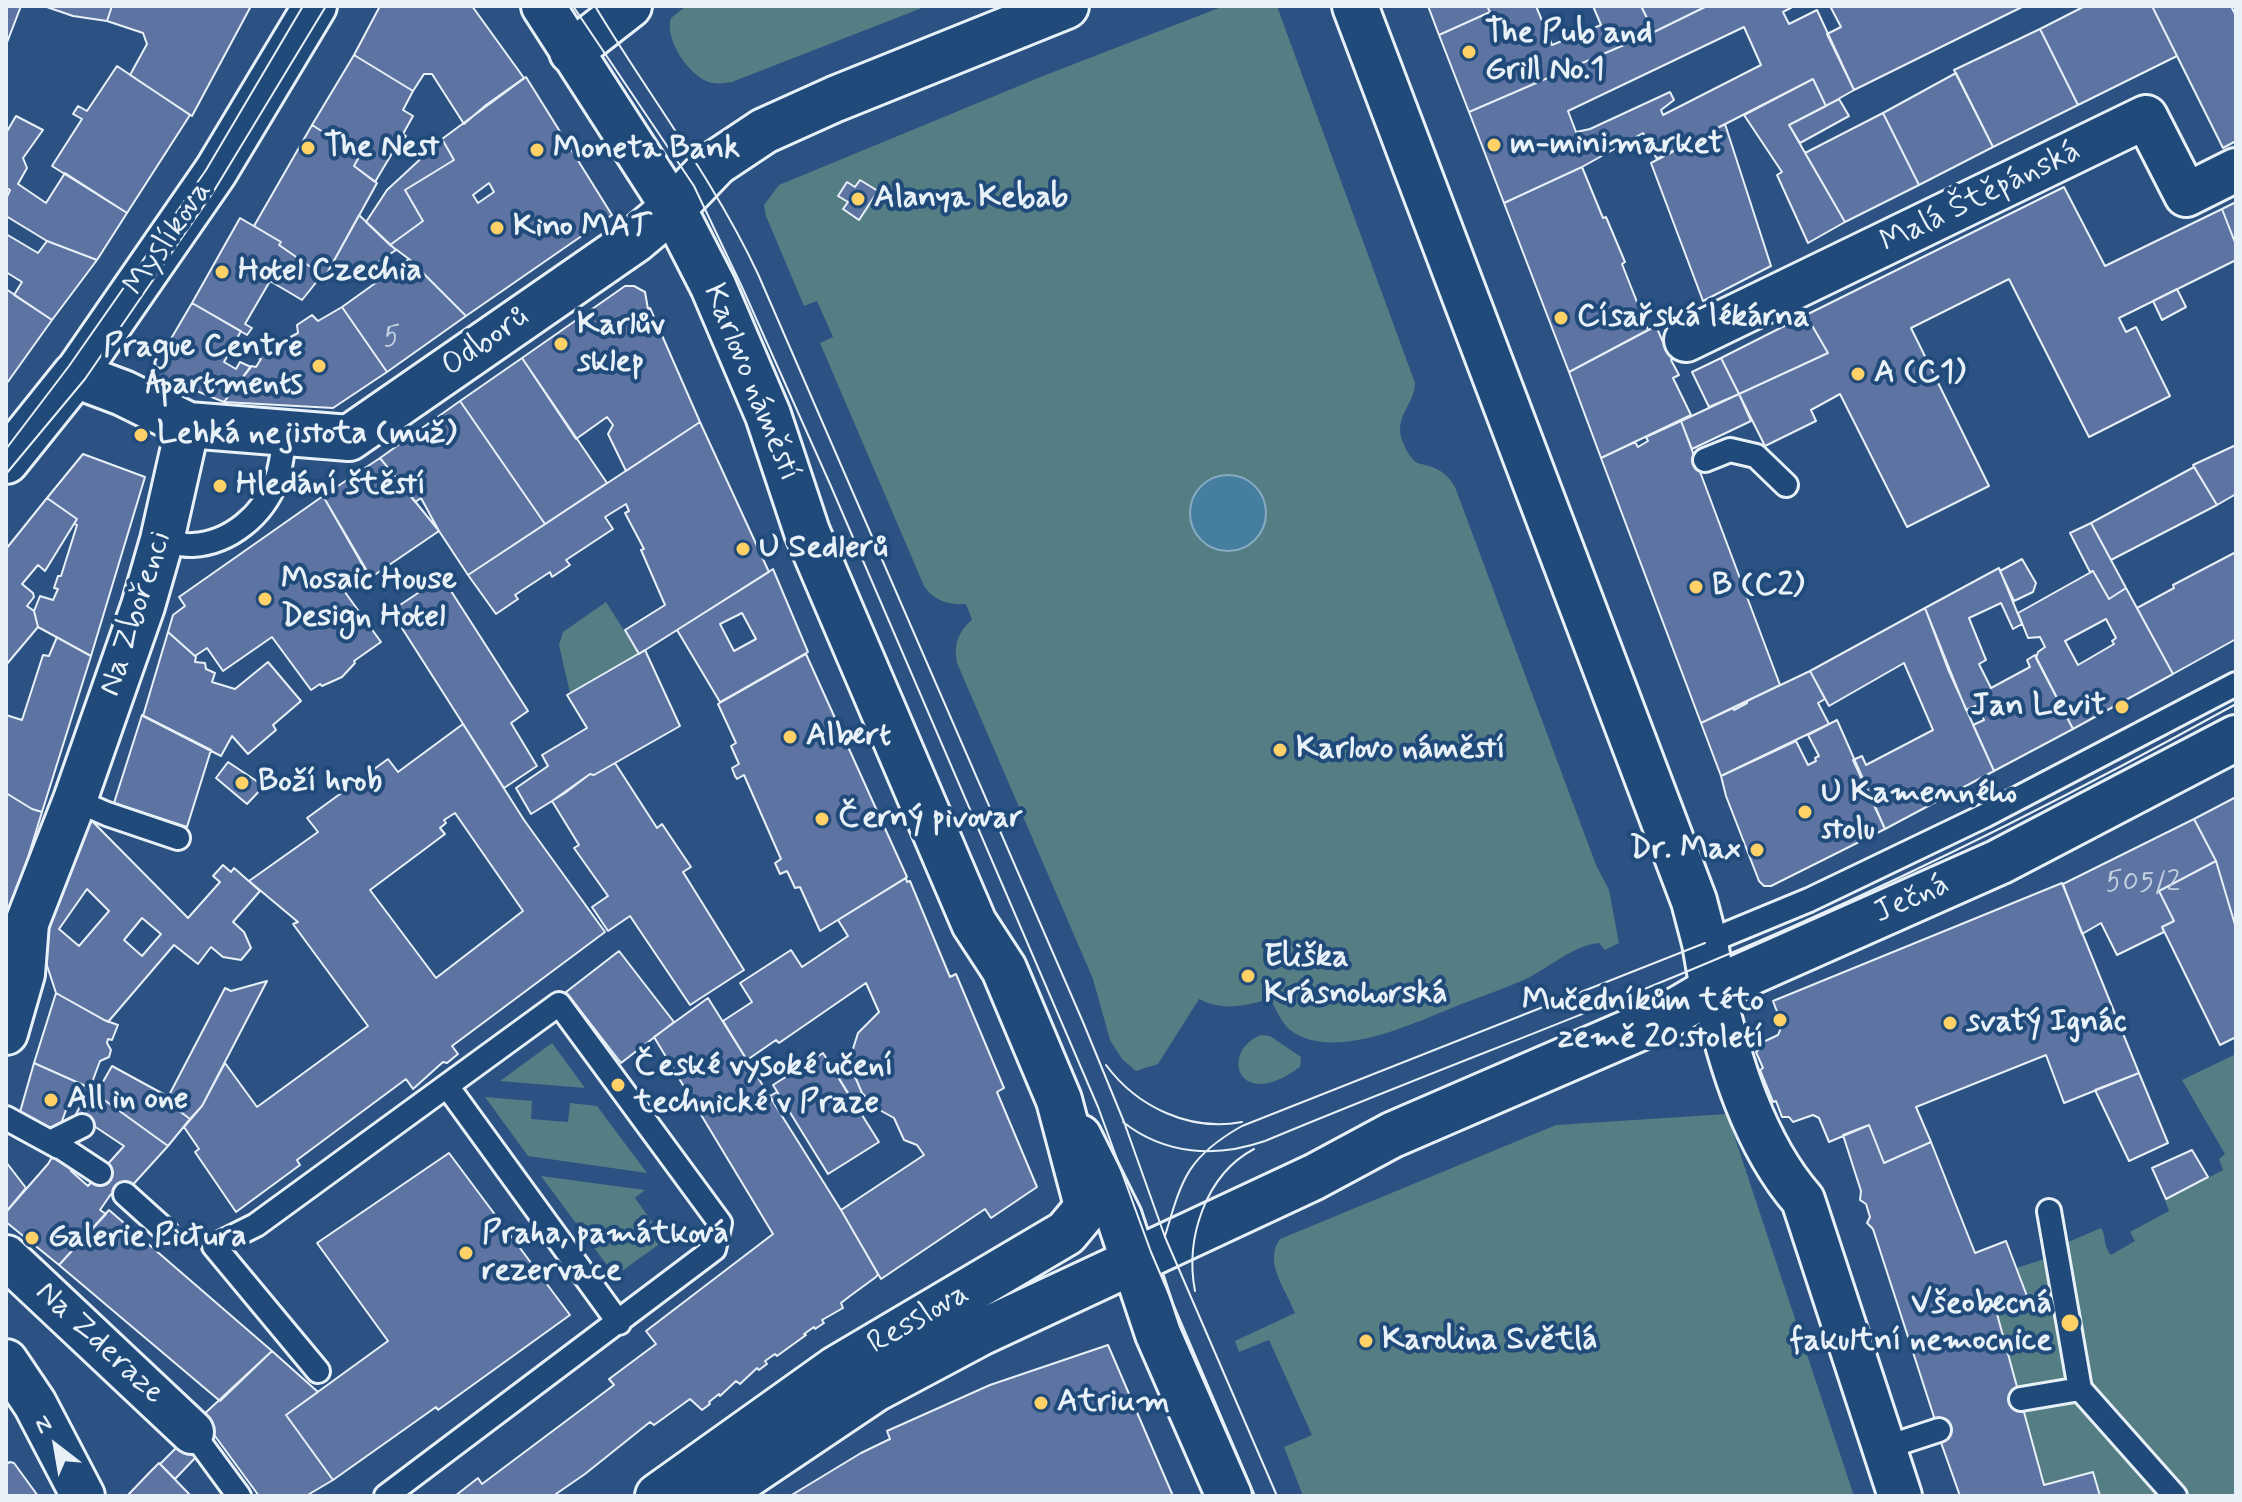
<!DOCTYPE html>
<meta charset="utf-8">
<style>
body{margin:0}
#map{position:relative;width:2242px;height:1502px;overflow:hidden;background:#2b5282;font-family:Mynerve,sans-serif}
canvas{display:block}
.frame{position:absolute;inset:0;border:8px solid #e8f1f8;pointer-events:none}
.north{position:absolute;left:16px;top:1406px;width:80px;height:80px;-webkit-text-stroke:6px #1f4a7a;paint-order:stroke;rotate:329deg;font-size:22px;font-weight:700;line-height:32px;text-align:center;color:#e8f1f8}
.north::after{content:'';display:block;margin:auto;width:28px;height:36px;background:#e8f1f8;clip-path:polygon(50% 0,100% 100%,50% 72%,0 100%)}
</style>
<div id="map">
<canvas width="2242" height="1502"></canvas>
<div class="frame"></div>
<div class="north">N</div>
</div>
<script>
const c = document.querySelector('canvas').getContext('2d');
c.lineJoin = 'round';
function fill(path, color) { c.fillStyle = color; c.fill(path, 'evenodd'); }
function stroke(path, color, width, dash) { c.strokeStyle = color; c.lineWidth = width; c.lineCap = dash ? 'butt' : 'round'; c.setLineDash(dash || []); c.stroke(path); }
function label(font, color, halo, rows, align = 'center') {
  c.font = font + ' Mynerve,sans-serif'; c.lineWidth = 8; c.setLineDash([]); c.textBaseline = 'middle'; c.strokeStyle = halo; c.fillStyle = color; for (const [text, x, y, turn = 0] of rows) {
    c.save(); c.translate(x, y); c.rotate((+turn || 0) * Math.PI / 180); c.textAlign = isNaN(turn) ? turn : align; if (halo) c.strokeText(text, 0, 0); c.fillText(text, 0, 0); c.restore();
  }
}
const green = new Path2D(`
 M686,6H927L732,82C725,83 719,84 712,83C690,78 664,40 671,18Z
 M1224,6H1276L1278,9L1415,383C1414,406 1394,416 1402,440C1406,449 1408,456 1417,463C1435,467 1445,470 1455,487L1596,865L1609,890L1619,943L1605,950L1599,943C1573,946 1551,966 1528,978C1506,988 1482,996 1459,1005C1416,1022 1332,1064 1289,1029C1281,1022 1275,1008 1270,998C1246,1007 1222,1011 1199,999L1158,1064L1136,1071L1122,1059L1110,1040L1093,979L957,663C953,646 958,631 972,620L966,604C949,605 934,601 924,586L820,343L833,337L817,301L804,306L766,216L764,205L779,185L1043,76ZM861,180L878,191L859,220L843,209L848,202L838,195L847,182L855,187ZM1214,478L1257,538C1239,553 1222,555 1202,542L1194,495L1203,484Z
 M606,602L639,654L570,693L559,645L563,632Z
 M1261,1035L1270,1036L1301,1057L1300,1067C1236,1114 1220,1050 1261,1035Z
 M552,1043L585,1088L500,1081Z
 M2236,1054V1496H2100L2093,1472L2044,1485L1997,1314L2016,1268L2051,1257L2068,1242L2101,1228C2107,1237 2102,1244 2111,1255L2135,1241L2130,1232L2169,1211L2165,1200L2223,1170L2219,1159L2225,1154L2182,1080Z
 M485,1097L532,1101L531,1119L568,1122L570,1103L597,1106L647,1173L528,1156Z
 M1727,1114L1854,1496H1303L1284,1447L1312,1435L1269,1340L1239,1352L1235,1341L1295,1313C1286,1290 1263,1262 1280,1239L1556,1125Z
 M541,1176L645,1190L635,1198L665,1240L615,1276Z`);
const water = new Path2D(`
 M1190 513a38 38 0 1 1 76 0a38 38 0 1 1-76 0Z`);
const building = new Path2D(`
 M6,6H21L6,45Z
 M44,6H112L107,21L73,16Z
 M112,6H251L192,116L130,75L147,44L143,33L107,21Z
 M380,6H472L524,78L486,105L464,124L432,74H424L413,91L354,55Z
 M1428,6H1487L1490,12L1439,35Z
 M1487,6H1536L1552,45L1601,25L1593,6H1641L1654,32L1469,112L1439,35L1490,12Z
 M1641,6H1704L1705,7L1654,32Z
 M1794,6L1783,12L1789,24L1817,10L1854,90L1826,106L1813,79L1657,159L1643,133L1582,167L1504,203L1469,112L1654,32L1707,6ZM1744,27L1761,65L1663,115L1661,110L1674,100L1670,92L1590,129L1576,132L1568,111Z
 M1830,6H2024L1854,90L1827,34L1841,27Z
 M2085,6H2152L2177,56L2078,105L2040,29Z
 M2152,6H2231L2236,16V141L2223,148Z
 M2040,29L2078,105L1993,147L1954,70Z
 M354,55L413,91L403,110L413,116L403,134L406,136L400,146L397,145L375,182L354,166L360,155L312,125Z
 M117,66L190,115L127,213L52,166L82,119L73,114L78,106L87,111Z
 M1956,73L1993,147L1919,185L1883,113Z
 M526,77L612,215L466,316L409,259L390,245L423,221L405,190L454,160L442,139ZM489,183L494,192L478,203L473,195Z
 M1813,79L1826,106L1789,125L1845,222L1808,243L1777,175L1782,172L1744,115Z
 M1839,99L1849,116L1800,143L1789,125Z
 M1883,113L1919,185L1845,222L1805,153Z
 M16,116L43,130L23,158L27,168L18,184L46,203L65,173L127,213L97,260L47,241L6,216V199L10,190L6,188V133Z
 M1725,124L1771,266L1703,301L1651,163Z
 M312,125L360,155L354,166L377,183L325,277L279,245L281,242L254,226Z
 M442,139L454,160L405,190L423,221L390,245L366,222L387,190Z
 M1582,167L1603,218L1606,217L1625,262L1622,264L1648,330L1569,372L1504,203Z
 M860,180L878,191L859,220L843,209L848,202L838,196L847,182L855,187Z
 M2064,187L2105,266L2222,209L2236,245V260L2119,318L2126,332L2136,327L2170,396L2089,437L2009,279L1911,328L1989,486L1907,527L1840,394L1811,410L1816,421L1765,446L1739,394L1828,353L1806,315Z
 M2236,202V245L2222,209Z
 M359,215L396,250L361,274L355,265L327,283L325,277Z
 M240,218L281,242L279,245L322,275L302,300L270,281L245,324L252,328L247,335L192,303Z
 M6,234L38,253L47,241L97,260L52,320L14,295L22,282L6,272Z
 M409,259L466,316L387,372L342,307Z
 M625,286H634L645,292L648,309L650,308L700,422L626,471L608,434L613,425L607,417L576,439L522,358Z
 M6,289L52,320L7,383L6,382Z
 M2177,289L2186,307L2162,320L2153,301Z
 M192,303L241,331L224,362L236,369L240,362L251,367L224,402L154,374L152,371Z
 M342,307L387,372L333,408L224,402L251,366L256,367L261,359L258,358L270,342H281L298,333L297,325L312,315L318,321Z
 M1806,315L1828,353L1739,394L1721,358Z
 M1656,326L1666,349L1677,343L1683,355L1671,360L1679,375L1673,378L1691,415L1601,458L1569,372Z
 M522,358L607,483L545,524L460,401Z
 M1721,358L1739,394L1709,407L1692,372Z
 M1739,394L1751,421L1692,449L1681,421Z
 M460,401L545,524L468,575L439,531L421,498L415,502L380,458Z
 M1681,421L1780,685L1701,723L1601,458L1635,442L1638,447L1648,441L1646,437Z
 M700,422L769,572L639,654L625,630L665,605L641,550L644,549L625,513L629,511L626,504L605,517L613,529L566,560L570,565L552,577L550,572L515,595L518,599L496,614L468,575Z
 M2236,445V494L2217,505L2193,465Z
 M83,454L145,477L91,656L38,627L34,611L40,596L53,600L58,589L54,588L58,576H61L77,525L74,524L77,519L47,498Z
 M380,458L439,531L370,578L323,496Z
 M2194,467L2217,505L2111,560L2091,523Z
 M323,496L367,571L342,588L381,642L354,661L355,663L342,677L322,686L320,684L311,690L272,637L223,671L207,648L195,656L168,632L173,615L185,606L179,597Z
 M47,498L77,519L45,571L38,565L22,584L33,593L34,597L27,606L34,611L38,627L6,665V549Z
 M2091,523L2126,588L2109,599L2093,571L2090,572L2070,533Z
 M2236,552V639L2173,674L2137,608L2174,588L2173,585Z
 M2022,559L2036,583L2033,592L2014,601L2000,571Z
 M1999,568L2022,624L2013,629L2001,603L1969,618L1986,660L1979,664L1991,688L2030,667L2027,660L2035,655L2073,729L1994,771L1973,725L1984,720L1978,705L1966,710L1925,608Z
 M773,569L808,652L720,702L677,630ZM742,613L756,639L734,651L720,624Z
 M2093,571L2109,599L2126,588L2173,674L2073,729L2036,658L2038,652L2045,647L2040,637L2028,638L2018,613ZM2106,619L2116,638L2112,641L2114,644L2078,665L2065,641Z
 M442,577L528,711L511,723L537,766L504,788L391,611Z
 M1925,608L1948,669L1994,771L1885,829L1853,760L1862,756L1866,765L1933,730L1904,663L1829,706L1810,671Z
 M168,632L196,657L195,662L205,663L206,669L215,673L212,682L235,689L268,662L301,701L273,725L276,730L248,754L232,736L221,756L143,716Z
 M57,637L91,656L42,812L32,809L6,793V715L22,720L43,655L49,656Z
 M645,650L680,726L594,775L590,774L565,793L531,814L516,788L548,766L542,755L587,728L567,695Z
 M806,654L907,877L820,931L800,887L795,888L787,871L780,874L775,863L781,859L744,775L737,779L735,776L732,768L739,764L731,746L736,743L718,704Z
 M1810,671L1825,699L1818,703L1829,724L1721,776L1701,723L1733,708L1734,710L1747,703V701Z
 M142,715L211,750L187,827L114,803Z
 M1837,720L1885,829L1771,886H1764L1759,881L1726,796L1721,776L1796,741L1808,765L1816,761L1815,758L1819,756L1808,735Z
 M463,724L524,820L605,932L452,1046L458,1054L447,1063L443,1062L413,1089L406,1079L297,1160L300,1165L236,1212L195,1152L199,1149L184,1127L202,1106L225,1063L257,1107L368,1026L293,924L298,922L249,881L318,832L307,818L388,759L398,772ZM455,813L523,911L436,978L370,890L445,834L440,828L446,823L444,820Z
 M228,762L264,786L247,804L216,778Z
 M615,763L657,828L662,824L691,867L683,872L744,970L690,1005L630,916L608,931L592,907L608,896L574,848L579,845L552,801L590,774L594,775Z
 M6,793L32,809L42,812L10,916L6,914Z
 M2236,797V928L2216,861L2194,819Z
 M2194,819L2216,861L2159,891L2174,921L2162,927L2164,932L2117,955L2101,923L2082,934L2063,884Z
 M91,820L188,918L220,882L213,876L223,865L231,872L234,868L260,891L233,922L244,932L251,948L241,960L223,957L211,947L198,964L174,945L108,1022L56,993L34,926L85,821ZM87,889L109,911L79,946L59,929ZM142,918L161,934L142,956L124,940Z
 M2216,861L2236,928V1037L2220,1045L2162,927L2174,921L2159,891Z
 M906,878L907,882L910,881L950,977L956,974L1004,1088L997,1092L1037,1187L991,1218L985,1209L881,1279L841,1210L924,1155L917,1145L904,1140L894,1118L876,1108L862,1093L853,1072L852,1052L858,1033L879,1012L866,983L779,1043L776,1040L747,1060L723,1021L752,1002L740,983L791,950L802,967L848,936L838,920Z
 M2062,883L2139,1073L2064,1103L2046,1055L1916,1107L1931,1142L1884,1163L1869,1125L1829,1142L1819,1118L1813,1115L1793,1122L1789,1117H1782L1776,1101L1773,1102L1760,1070L1763,1068L1756,1052L1762,1047L1761,1043L1778,1035L1782,1025L1773,1001Z
 M619,951L674,1022L621,1063L566,992Z
 M267,981L202,1106L190,1119L166,1101L225,988L231,991Z
 M56,993L104,1020L118,1025L112,1040L108,1039L107,1043L111,1050L109,1057L100,1061L90,1088L34,1063Z
 M708,998L841,1210L878,1274L876,1277L850,1296L841,1303L843,1308L822,1320L824,1323L815,1329L814,1327L804,1334L806,1335L777,1356L775,1354L765,1361L767,1364L759,1370L757,1368L740,1384L736,1381L720,1396L719,1394L709,1402L710,1404L702,1410L690,1399L654,1425L650,1422L585,1474L553,1496H455L478,1478L482,1484L614,1385L609,1379L656,1344L646,1331L773,1234L654,1037Z
 M823,1053L879,1142L828,1174L773,1085Z
 M34,1063L90,1088L84,1101L71,1096L57,1135L20,1112Z
 M112,1066L167,1096L166,1101L190,1119L168,1146L96,1094Z
 M853,1072L862,1093L850,1097L838,1077Z
 M2139,1073L2168,1143L2129,1161L2095,1090Z
 M90,1088L98,1091L96,1094L168,1146L119,1200L111,1194L100,1210L106,1214L59,1265L6,1222V1212L48,1164L63,1139L71,1171L88,1186L124,1146L76,1114Z
 M777,1092L789,1111L782,1116L770,1096Z
 M1869,1125L1884,1163L1931,1142L1975,1253L2006,1241L2030,1304L1997,1314L2044,1485L2093,1472L2100,1496H1960L1933,1420L1934,1417L1873,1229L1867,1223L1870,1217L1866,1204L1860,1200L1861,1191L1843,1135Z
 M2192,1150L2208,1177L2166,1199L2152,1168Z
 M449,1153L570,1315L438,1410L436,1407L333,1480L286,1415L388,1341L317,1243Z
 M6,1162L26,1188L6,1212Z
 M109,1210L272,1351L220,1401L59,1265Z
 M1108,1345L1173,1496H790L861,1453L890,1439L887,1431L990,1385Z
 M272,1351L318,1392L286,1415L333,1480L306,1496H259L201,1417Z
 M186,1438L197,1456L175,1479L160,1464Z
 M10,1462L14,1463L38,1496H6V1464Z
 M159,1463L191,1496H127L150,1472Z`);
const service = new Path2D(`
 M1705,460L1730,450L1756,456L1786,485
 M162,540C172,542 183,546 193,545C230,543 263,515 276,481C282,465 283,448 285,432
 M75,800L107,814L178,838
 M1705,943L1809,900L1984,816L2236,684
 M447,1086L619,1323
 M6,1118L59,1147
 M50,1142L82,1126
 M62,1148L100,1173
 M125,1194L166,1231
 M2049,1211L2080,1389
 M318,1371L214,1246L256,1225L559,1004L720,1223L714,1249L386,1496
 M2021,1399L2080,1389L2175,1496
 M192,1432L239,1496
 M1884,1448L1939,1430`);
const minor = new Path2D(`
 M543,6L673,208
 M571,52L630,6
 M1686,340L2146,117L2186,195L2236,170
 M75,375L216,171L315,6
 M1713,989C1729,1060 1754,1144 1803,1200L1900,1496
 M6,1033L23,974L27,923L75,800L143,606L162,540L188,425
 M6,1257L192,1432
 M6,1361L35,1404L83,1496`);
const tertiary = new Path2D(`
 M1355,6L1694,901L1705,943L1713,989
 M6,461L75,375L123,393L188,425L349,438L635,240L673,208
 M1079,1137L1119,1217L1158,1334L1229,1496`);
const secondary = new Path2D(`
 M658,1496L836,1369L1066,1233L1081,1215L1086,1206L1085,1198L1059,1100L1004,969L974,923L807,532L768,415L713,286L673,208L716,163L764,131L835,99L1066,6
 M716,1496L875,1389L982,1332L1314,1177L1392,1135L1667,1016L1713,989L1999,862L2236,738`);
const tram = new Path2D(`
 M573,6L694,186L742,287L830,484L1098,1107L1151,1252L1255,1496
 M595,6C649,96 713,178 758,274L1083,1022L1124,1122L1165,1237L1277,1496
 M6,449L69,366L206,170L303,6
 M6,474L85,379L212,194L326,6
 M1106,1065C1137,1107 1190,1132 1242,1122
 M1123,1122C1165,1155 1216,1158 1265,1141C1442,1067 1622,1002 1798,924C1947,858 2093,783 2236,704
 M1165,1236C1182,1179 1187,1157 1242,1126L1705,943
 M1195,1291C1185,1239 1205,1175 1254,1149`);
const markers = [
 [1469,52,8,"#ffd166"],
 [1494,145,8,"#ffd166"],
 [308,148,8,"#ffd166"],
 [537,150,8,"#ffd166"],
 [858,199,8,"#ffd166"],
 [497,228,8,"#ffd166"],
 [222,272,8,"#ffd166"],
 [1561,318,8,"#ffd166"],
 [561,344,8,"#ffd166"],
 [319,366,8,"#ffd166"],
 [1858,374,8,"#ffd166"],
 [141,435,8,"#ffd166"],
 [220,486,8,"#ffd166"],
 [743,549,8,"#ffd166"],
 [1696,587,8,"#ffd166"],
 [265,599,8,"#ffd166"],
 [2122,707,8,"#ffd166"],
 [790,737,8,"#ffd166"],
 [1280,750,8,"#ffd166"],
 [242,783,8,"#ffd166"],
 [1805,812,8,"#ffd166"],
 [822,819,8,"#ffd166"],
 [1757,850,8,"#ffd166"],
 [1248,976,8,"#ffd166"],
 [1780,1020,8,"#ffd166"],
 [1950,1023,8,"#ffd166"],
 [618,1085,8,"#ffd166"],
 [51,1100,8,"#ffd166"],
 [32,1238,8,"#ffd166"],
 [466,1253,8,"#ffd166"],
 [2070,1323,10,"#ffd166"],
 [1366,1341,8,"#ffd166"],
 [1041,1403,8,"#ffd166"]
];
const numberNames = [
 ["5",392,339],
 ["505/2",2143,884]
];
const poiNames = [
 ["The Pub and",1485,34],
 ["Grill No.1",1485,71],
 ["m-minimarket",1510,145],
 ["The Nest",324,148],
 ["Moneta Bank",553,150],
 ["Alanya Kebab",874,199],
 ["Kino MAT",513,228],
 ["Hotel Czechia",238,272],
 ["Císařská lékárna",1577,318],
 ["Karlův",577,326],
 ["sklep",577,363],
 ["Prague Centre",303,348,"right"],
 ["Apartments",303,385,"right"],
 ["A (C1)",1874,374],
 ["Lehká nejistota (muž)",157,435],
 ["Hledání štěstí",236,486],
 ["U Sedlerů",759,549],
 ["Mosaic House",281,581],
 ["Design Hotel",281,618],
 ["B (C2)",1712,587],
 ["Jan Levit",2106,707,"right"],
 ["Albert",806,737],
 ["Karlovo náměstí",1296,750],
 ["Boží hrob",258,783],
 ["U Kamenného",1821,794],
 ["stolu",1821,831],
 ["Černý pivovar",838,819],
 ["Dr. Max",1741,850,"right"],
 ["Eliška",1264,958],
 ["Krásnohorská",1264,995],
 ["Mučedníkům této",1764,1002,"right"],
 ["země 20.století",1764,1039,"right"],
 ["svatý Ignác",1966,1023],
 ["České vysoké učení",634,1067],
 ["technické v Praze",634,1104],
 ["All in one",67,1100],
 ["Praha, památková",482,1235],
 ["rezervace",482,1272],
 ["Galerie Pictura",48,1238],
 ["Všeobecná",2052,1305,"right"],
 ["fakultní nemocnice",2052,1342,"right"],
 ["Karolina Světlá",1382,1341],
 ["Atrium",1057,1403]
];
const streetNames = [
 ["Malá Štěpánská",1981,198,-26],
 ["Myslíkova",169,239,-56],
 ["Odborů",486,343,-35],
 ["Karlovo náměstí",750,383,68],
 ["Na Zbořenci",137,614,-72],
 ["Ječná",1912,900,-24],
 ["Resslova",919,1320,-30],
 ["Na Zderaze",99,1344,43]
];
fill(green, '#547d84');
fill(water, '#467e9f');
stroke(water, '#87acc3', 2);
fill(building, '#5d73a2');
stroke(building, '#e8f1f8', 2);
stroke(service, '#e8f1f8', 28);
stroke(minor, '#e8f1f8', 48);
stroke(tertiary, '#e8f1f8', 50);
stroke(secondary, '#e8f1f8', 50);
stroke(service, '#1f4a7a', 22);
stroke(minor, '#1f4a7a', 42);
stroke(tertiary, '#1f4a7a', 44);
stroke(secondary, '#1f4a7a', 44);
stroke(tram, '#e8f1f8', 2);
for (const [x, y, r, color] of markers) { const dot = new Path2D(); dot.arc(x, y, r, 0, 2 * Math.PI); c.fillStyle = color; c.fill(dot); stroke(dot, '#1f4a7a', 3); }
label('28px', '#c5d2e2', null, numberNames);
label('bold 32px', '#e8f1f8', '#1f4a7a', poiNames, 'left');
label('32px', '#e8f1f8', '#1f4a7a', streetNames);
</script>
